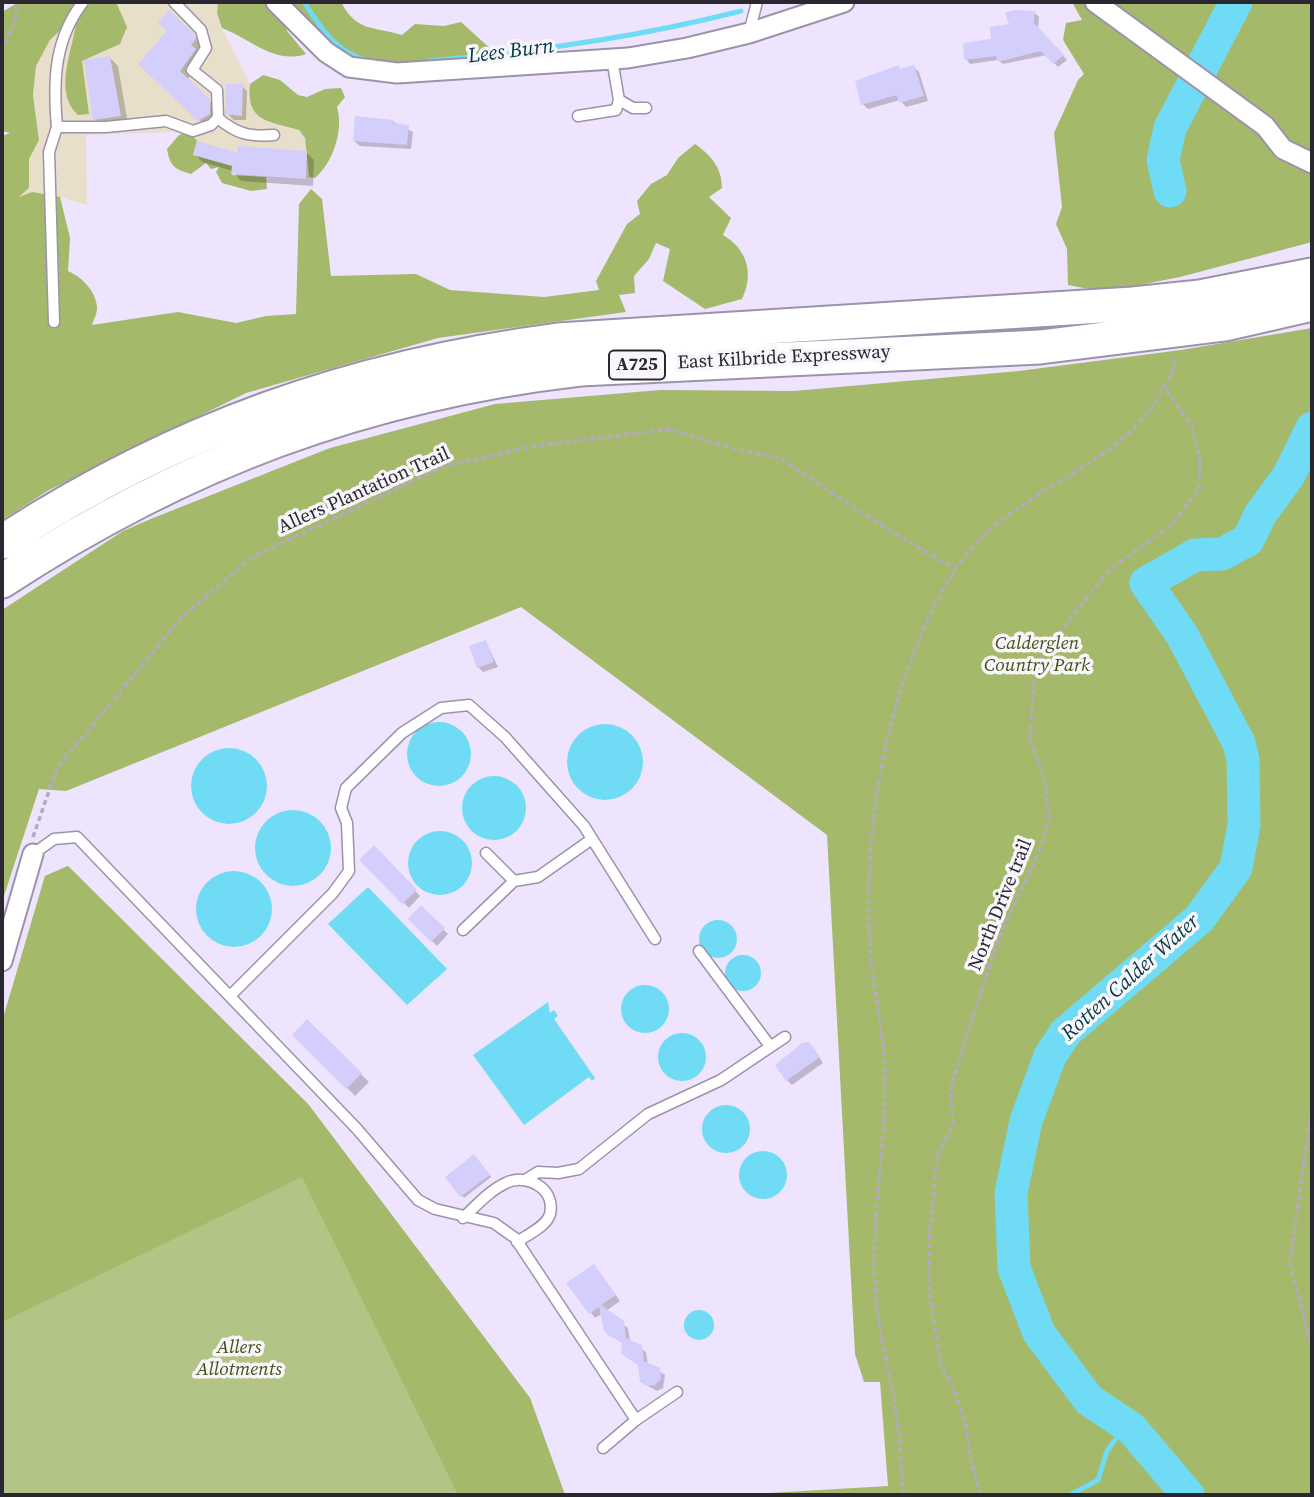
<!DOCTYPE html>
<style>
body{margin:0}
#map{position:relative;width:1314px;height:1497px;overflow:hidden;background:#efe4fe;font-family:"Source Serif 4",serif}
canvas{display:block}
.frame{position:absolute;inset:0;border:4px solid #2b2731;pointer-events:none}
</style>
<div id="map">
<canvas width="1314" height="1497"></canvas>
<div class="frame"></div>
</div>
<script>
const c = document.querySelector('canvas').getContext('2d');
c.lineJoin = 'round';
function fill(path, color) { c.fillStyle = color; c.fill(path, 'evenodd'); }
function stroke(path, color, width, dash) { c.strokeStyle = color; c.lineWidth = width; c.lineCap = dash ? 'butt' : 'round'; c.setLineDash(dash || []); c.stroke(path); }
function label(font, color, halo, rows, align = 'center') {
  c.font = font + ' "Source Serif 4",serif'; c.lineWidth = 7; c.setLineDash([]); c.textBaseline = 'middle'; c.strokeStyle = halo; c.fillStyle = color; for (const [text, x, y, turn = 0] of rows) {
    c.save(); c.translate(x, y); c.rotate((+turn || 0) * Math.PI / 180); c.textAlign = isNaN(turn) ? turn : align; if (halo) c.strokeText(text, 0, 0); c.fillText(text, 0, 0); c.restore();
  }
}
const commercial = new Path2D(`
 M116,2H218L217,13L222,28L250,84L248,97L269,123L299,130L305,138L309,177L306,179L231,174L232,163L193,155L192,135L170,132L86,135L87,205L60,197L17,199L29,188V159L39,140L33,95L36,66L50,40L67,24L77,23L72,52L82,61L120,44V9Z`);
const green = new Path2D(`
 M68,866L308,1104L530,1398L565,1495H2V1022L45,876Z`);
const forest = new Path2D(`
 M19,2H116L127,27L120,44L82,61L89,114L78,115C53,92 72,53 76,23L67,24L50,40L36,66L33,95L39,140L29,159V188L19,197L32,192L60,197L70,238L68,271C82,277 97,292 97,309C97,314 93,321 92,325L178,312L236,323L266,316L296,314L299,204L311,189L322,199L331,276L416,274L450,290L544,297L599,290L596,281L627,224L640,214L637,201L651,184L667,175L678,158L695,144C711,155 722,168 722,188L709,197L731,218L723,235C748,250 754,274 742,299L705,309L663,281L670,249L656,243L649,259L634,276L635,293L619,295L626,312L438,338L246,393L49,490L2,520V136L10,133L2,131V12Z
 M218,2H341C357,32 372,26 402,35L415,24L444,26L461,22L493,51L420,66L394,67L349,56L296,13L285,17L287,31L306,54C275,65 249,38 222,28L217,13Z
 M1072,2H1312V242L1180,277L1104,292L1068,285L1067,249L1056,224L1062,207L1054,133L1078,80L1084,74L1063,40L1066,23L1082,20Z
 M263,75L280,80L298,95L307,97L325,89L341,88L345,97L337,107C344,130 333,163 315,178L309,177L305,138L299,130C271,122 245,122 250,84Z
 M185,133L192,135L197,141L193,155L232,163V175L266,177L267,189L251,191L222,183L216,172L219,167L211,169L206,163L191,174C174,169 170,166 167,149L179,135Z
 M1312,328V1495H735L888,1486L880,1382H864L855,1354L827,835L521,607L66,791L39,789L2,902V610L123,531L153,518L330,448L495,404L660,390L794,391L1019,371L1181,350Z
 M68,866L308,1104L530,1398L565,1495H458L302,1177L2,1322V1022L45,876Z`);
const water = new Path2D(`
 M407 754a32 32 0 1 1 64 0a32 32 0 1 1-64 0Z
 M567 762a38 38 0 1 1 76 0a38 38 0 1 1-76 0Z
 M191 786a38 38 0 1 1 76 0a38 38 0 1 1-76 0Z
 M462 808a32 32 0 1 1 64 0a32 32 0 1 1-64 0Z
 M255 848a38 38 0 1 1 76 0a38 38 0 1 1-76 0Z
 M408 863a32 32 0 1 1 64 0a32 32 0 1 1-64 0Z
 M196 909a38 38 0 1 1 76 0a38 38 0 1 1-76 0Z
 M368,887L447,969L407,1005L328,924Z
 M699 939a19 19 0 1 1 38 0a19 19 0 1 1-38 0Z
 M725 973a18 18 0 1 1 36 0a18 18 0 1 1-36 0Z
 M621 1009a24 24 0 1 1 48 0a24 24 0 1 1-48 0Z
 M548,1002L550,1013L554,1010L558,1016L554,1019L595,1078L592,1081L589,1077L524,1125L473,1055Z
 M658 1057a24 24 0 1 1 48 0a24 24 0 1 1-48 0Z
 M702 1129a24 24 0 1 1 48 0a24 24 0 1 1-48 0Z
 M739 1175a24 24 0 1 1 48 0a24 24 0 1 1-48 0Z
 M684 1325a15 15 0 1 1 30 0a15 15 0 1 1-30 0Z`);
const shadow = new Path2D(`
 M1034,12L1039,17L1038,29L1067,60L1058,67L1047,55L1003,64L998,60L970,64L966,59L1011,25Z
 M193,35L202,44L203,58L187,80L217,109L208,128L141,64Z
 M110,58L118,66L128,124L103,127L95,119Z
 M914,67L919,72L928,101L906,107L900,100L868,109L863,104Z
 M228,86H242L247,91L246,120H234L229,115Z
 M392,121L413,132L411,149L360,146L354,141Z
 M307,153L314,160L313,186L241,181L233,171L202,162L195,154Z
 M486,642L498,667L483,672L478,667Z
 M374,847L420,896L409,908L361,860Z
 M421,908L448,934L437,946L410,919Z
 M307,1022L369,1082L355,1096L295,1035Z
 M814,1049L823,1063L792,1085L787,1080Z
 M474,1157L491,1177L464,1198L447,1177Z
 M598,1271L620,1301L606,1311L628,1328L630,1341L646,1352L648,1365L665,1375L663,1388L657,1391L641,1382L640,1366L623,1354L624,1344L607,1333L603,1313L595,1318L569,1284Z`);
const stream = new Path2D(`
 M304,2C320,27 338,55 370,61
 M429,61C533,52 639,37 741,11
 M1070,1495L1098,1480L1107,1451L1126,1425`);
const river = new Path2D(`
 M1170,191L1163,160L1170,128L1236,2
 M1188,1495L1131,1428L1089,1400L1039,1333L1014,1268L1011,1193L1026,1121L1050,1056L1066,1032L1199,919L1236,868L1244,825L1243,760L1239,743L1182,635L1146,583L1195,555L1222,554L1248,540L1260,515L1289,475L1312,428`);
const building = new Path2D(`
 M169,10L194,34L196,39L191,45L196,49L180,71L210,99V114L198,121L138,64L167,31L158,23Z
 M1015,10L1035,11L1034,23L1064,55L1053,64L1041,51L1001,61L997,60L996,56L964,60L963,43L991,39L990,27L1009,24L1005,13Z
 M110,56L121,116L93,120L84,60Z
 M899,65L900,69L914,65L924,96L899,103L897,95L861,105L855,81Z
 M226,84H243L242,116L225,114Z
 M355,116L393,120V123L409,125L407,145L353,141Z
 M197,141L238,153V146L307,151L306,179L231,174L232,166L193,155Z
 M486,640L494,662L477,668L469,646Z
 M374,845L417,890L402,904L359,860Z
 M421,905L445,928L431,942L408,919Z
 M307,1019L362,1073L346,1089L292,1035Z
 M809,1042L820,1057L786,1081L775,1065L802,1043Z
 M474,1154L490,1175L460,1197L445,1177Z
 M594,1264L616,1295L601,1305L624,1321L626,1338L642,1345L644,1361L660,1368L661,1379L655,1385L647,1386L640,1382L638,1365L621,1354L622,1342L609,1336L604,1331L599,1307L589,1314L566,1283Z`);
const path = new Path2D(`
 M2,51L15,21L17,2
 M33,837L57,768L181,618L251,558L444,466L535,446L670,429L738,450L780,458L887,529L955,569
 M1312,1103L1290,1263L1312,1349
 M903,1495C901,1470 901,1445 897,1420C892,1379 879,1338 876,1297C869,1221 887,1147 885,1071C883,1023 870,976 869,928C865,811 891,673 953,573C998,500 1086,480 1142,420C1156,405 1165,385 1175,367L1171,355
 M981,1495L971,1461L966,1426L954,1389L941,1365L929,1289V1243L937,1157L953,1124L951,1088L964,1045L999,938L1042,845L1049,817L1044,779L1030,740L1034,683L1043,653L1110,569L1170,526L1199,488L1200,460L1193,428L1165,388`);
const service = new Path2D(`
 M174,2L201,30L206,48L192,70L217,90L218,118C236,134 250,137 274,135
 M749,33L757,2
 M612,59L619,100L633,108H646
 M578,116L616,110L619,100
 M57,127C53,81 54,40 83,2
 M54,322L49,152L57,127H106L166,121L193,131L211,125L218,118
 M486,853L514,881
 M33,854L54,839L77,837L357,1129L418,1200L435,1209L494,1223L515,1238L636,1420L677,1392
 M463,930L514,881L538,877L592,839
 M699,951L770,1046
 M230,996L333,893L349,871L347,823L341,808L346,788L402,733L441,708L469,705L505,737L584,826L655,939
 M527,1179L538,1172L558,1173L579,1169L648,1114L721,1080L785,1037
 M463,1218C476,1206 490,1190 506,1183C526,1173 556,1188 550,1214C547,1226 527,1235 517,1242
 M603,1448L636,1420`);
const minor = new Path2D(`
 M276,2L326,52L349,67L397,73L628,58L687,48L749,33L844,2
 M1095,2L1265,126L1283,149L1312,163
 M2,961L33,854`);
const trunk = new Path2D(`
 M2,542C176,429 352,367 558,340L1133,304L1200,297L1312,275
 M2,581C184,462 364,394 580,369L1040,347L1225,324L1312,304`);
const shields = [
 [637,365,56]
];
const shieldNames = [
 ["A725",637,365]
];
const streetNames = [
 ["East Kilbride Expressway",784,358,-3],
 ["Allers Plantation Trail",364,491,-24],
 ["North Drive trail",1001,905,-68]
];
const parkNames = [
 ["Calderglen",1037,644],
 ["Country Park",1037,666],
 ["Allers",239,1348],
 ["Allotments",239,1370]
];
const waterNames = [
 ["Lees Burn",511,52,-7],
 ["Rotten Calder Water",1131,978,-42]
];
fill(commercial, '#e8dfca');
fill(green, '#b3c487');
fill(forest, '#a5b96b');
fill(water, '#6fdbf4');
fill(shadow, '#0003');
stroke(stream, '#6fdbf4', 5);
stroke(river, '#6fdbf4', 33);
fill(building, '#d3cefb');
stroke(service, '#9c92aa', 13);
stroke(minor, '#9c92aa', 23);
stroke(trunk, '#9c92aa', 37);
stroke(path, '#b3aabf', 3.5, [5, 3.5]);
stroke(service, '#fff', 10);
stroke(minor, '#fff', 19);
stroke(trunk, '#fff', 33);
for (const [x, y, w] of shields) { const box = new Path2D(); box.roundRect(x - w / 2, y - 14.5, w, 29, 5); c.fillStyle = '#f8f6fb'; c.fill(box); stroke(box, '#2b2731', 2); }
label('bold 18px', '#2b2731', null, shieldNames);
label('19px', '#2b2731', '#f8f6fb', streetNames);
label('italic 19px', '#445118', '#f8f6fb', parkNames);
label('italic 21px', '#043a44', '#f8f6fb', waterNames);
</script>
